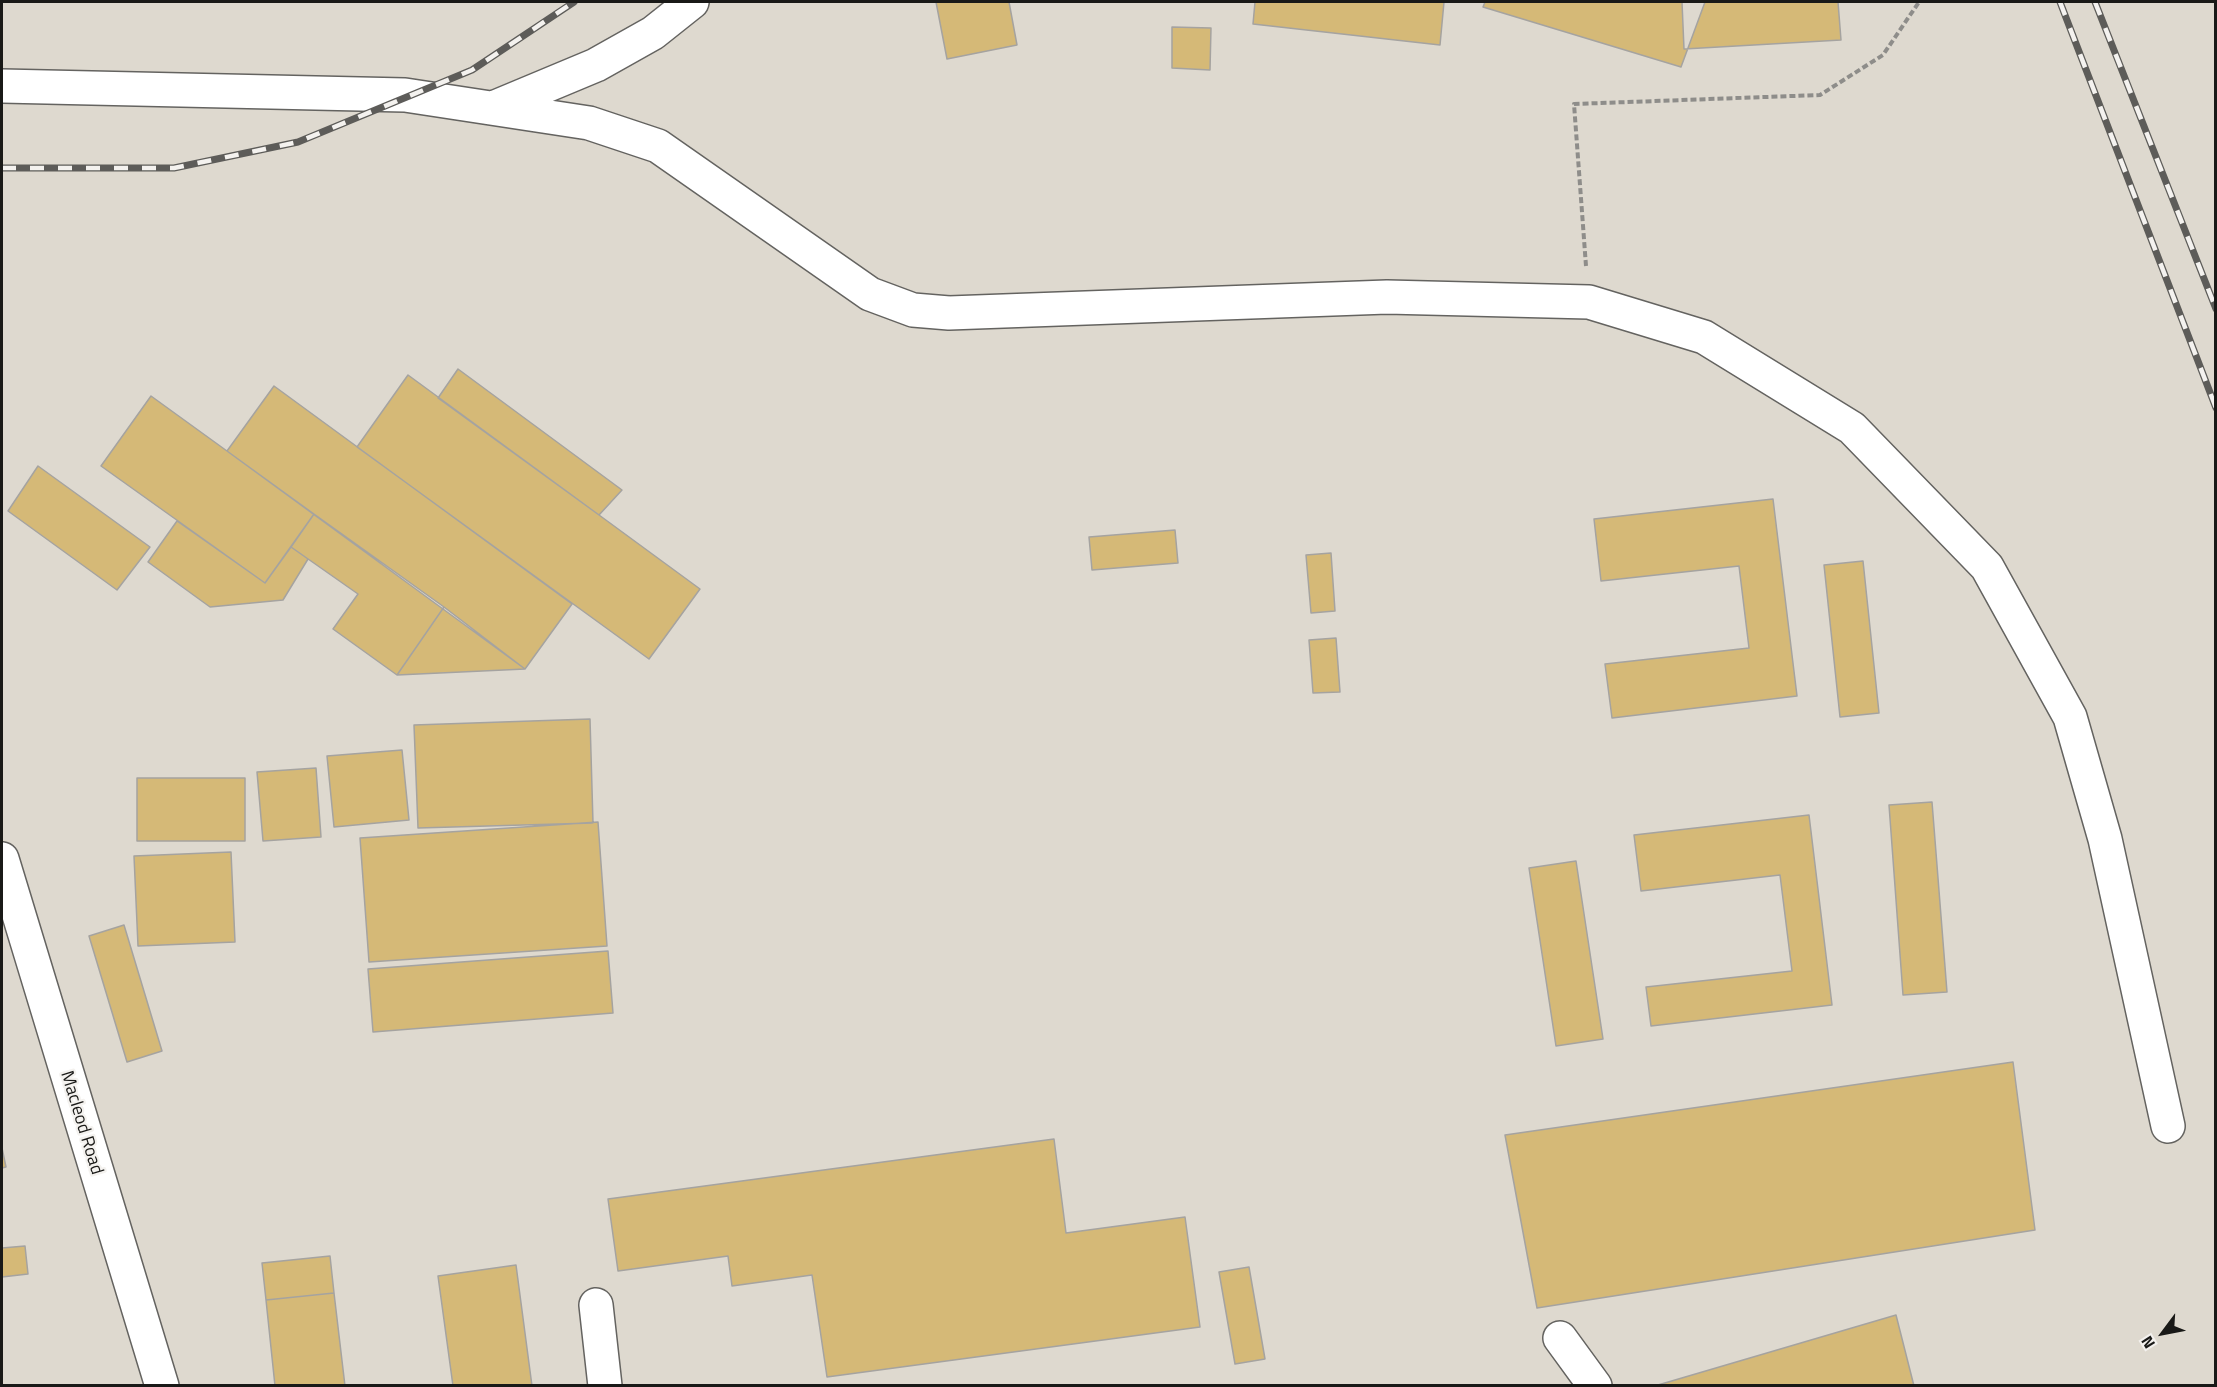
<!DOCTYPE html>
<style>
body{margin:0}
#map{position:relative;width:2217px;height:1387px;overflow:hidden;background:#e7e5e1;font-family:"Titillium Web",sans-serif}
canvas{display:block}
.frame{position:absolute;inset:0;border:3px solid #191917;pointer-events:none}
.north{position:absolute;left:2133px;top:1303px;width:60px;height:60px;-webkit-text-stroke:4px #f4f2ef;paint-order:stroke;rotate:238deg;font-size:16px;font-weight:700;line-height:24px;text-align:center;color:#191917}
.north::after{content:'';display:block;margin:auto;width:21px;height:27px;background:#191917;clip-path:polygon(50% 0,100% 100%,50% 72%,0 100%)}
</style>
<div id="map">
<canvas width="2217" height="1387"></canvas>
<div class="frame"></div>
<div class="north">N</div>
</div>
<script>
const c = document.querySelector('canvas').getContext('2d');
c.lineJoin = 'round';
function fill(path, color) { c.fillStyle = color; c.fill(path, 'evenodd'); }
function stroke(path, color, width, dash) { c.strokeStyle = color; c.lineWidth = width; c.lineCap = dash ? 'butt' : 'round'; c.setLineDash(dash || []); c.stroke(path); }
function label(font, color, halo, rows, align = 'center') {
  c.font = font + ' "Titillium Web",sans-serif'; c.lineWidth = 4.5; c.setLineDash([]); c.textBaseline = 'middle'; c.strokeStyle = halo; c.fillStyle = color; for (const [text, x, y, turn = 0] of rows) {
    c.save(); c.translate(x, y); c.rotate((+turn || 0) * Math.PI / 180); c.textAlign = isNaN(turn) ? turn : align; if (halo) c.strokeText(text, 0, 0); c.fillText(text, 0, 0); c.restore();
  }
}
const built = new Path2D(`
 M2,2H2215V1385H2Z`);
const building = new Path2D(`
 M936,2H1009L1017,45L947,59Z
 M1255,2H1444L1440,45L1253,24Z
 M1485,2H1705L1681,67L1483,7Z
 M1682,2H1838L1841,40L1684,49Z
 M1172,27L1211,28L1210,70L1172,68Z
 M458,369L622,490L599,515L438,398Z
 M408,375L700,589L649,659L357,447Z
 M274,386L572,604L525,669L227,451Z
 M151,396L314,514L265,583L101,466Z
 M38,466L150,547L117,590L8,511Z
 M1773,499L1797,696L1612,718L1605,664L1749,648L1739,566L1601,581L1594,519Z
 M314,514L444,607L397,675L333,629L358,594L291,547Z
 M177,521L265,583L291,547L308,559L283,600L210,607L148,562Z
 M1175,530L1178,563L1092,570L1089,537Z
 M1331,553L1335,611L1311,613L1306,555Z
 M1863,561L1879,713L1840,717L1824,565Z
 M444,607L525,669L397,675Z
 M1336,638L1340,692L1313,693L1309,640Z
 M590,719L593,823L418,828L414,725Z
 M402,750L409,820L334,827L327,756Z
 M316,768L321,837L263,841L257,772Z
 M137,778H245V841H137Z
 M1932,802L1947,992L1903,995L1889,805Z
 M1809,815L1832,1005L1651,1026L1646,987L1792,971L1780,875L1641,891L1634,835Z
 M598,822L607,946L369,962L360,838Z
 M231,852L235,942L138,946L134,856Z
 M1576,861L1603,1039L1556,1046L1529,868Z
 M124,925L162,1051L127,1062L89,936Z
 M608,951L613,1013L373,1032L368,969Z
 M2013,1062L2035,1230L1537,1308L1505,1135Z
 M1054,1139L1066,1233L1185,1217L1200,1327L827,1377L812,1275L732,1286L728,1256L618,1271L608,1199Z
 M2,1148L6,1167L2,1168Z
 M25,1246L28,1274L2,1277V1248Z
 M330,1256L334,1293L266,1300L262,1263Z
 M516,1265L532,1386H453L438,1276Z
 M1249,1267L1265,1359L1235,1364L1219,1272Z
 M334,1293L345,1386H275L266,1300Z
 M1896,1315L1914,1386H1658V1385Z`);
const path = new Path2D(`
 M1586,266L1574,104L1820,95L1883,55L1919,2`);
const minor = new Path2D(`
 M2,86L405,95L589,123L658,146L870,294L913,310L949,313L1387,297L1589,302L1704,337L1852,428L1987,567L2070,717L2105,839L2168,1126
 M493,108L596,65L653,33L692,2
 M2,859L162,1386
 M596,1305L605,1386
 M1560,1338L1595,1386`);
const rail = new Path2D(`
 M2060,2L2216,408
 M2095,2L2216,309
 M2,168H174L298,142L472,70L574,2`);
const streetNames = [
 ["Macleod Road",81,1123,73]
];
fill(built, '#ded9cf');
fill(building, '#d5b977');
stroke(building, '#a5a3a0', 1.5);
stroke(minor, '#646360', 36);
stroke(path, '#8e8d8a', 4, [6, 3]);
stroke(minor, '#fff', 33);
stroke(rail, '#5d5c59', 7);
stroke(rail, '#f4f2ef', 4.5, [14]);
label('18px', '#191917', '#f4f2ef', streetNames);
</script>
